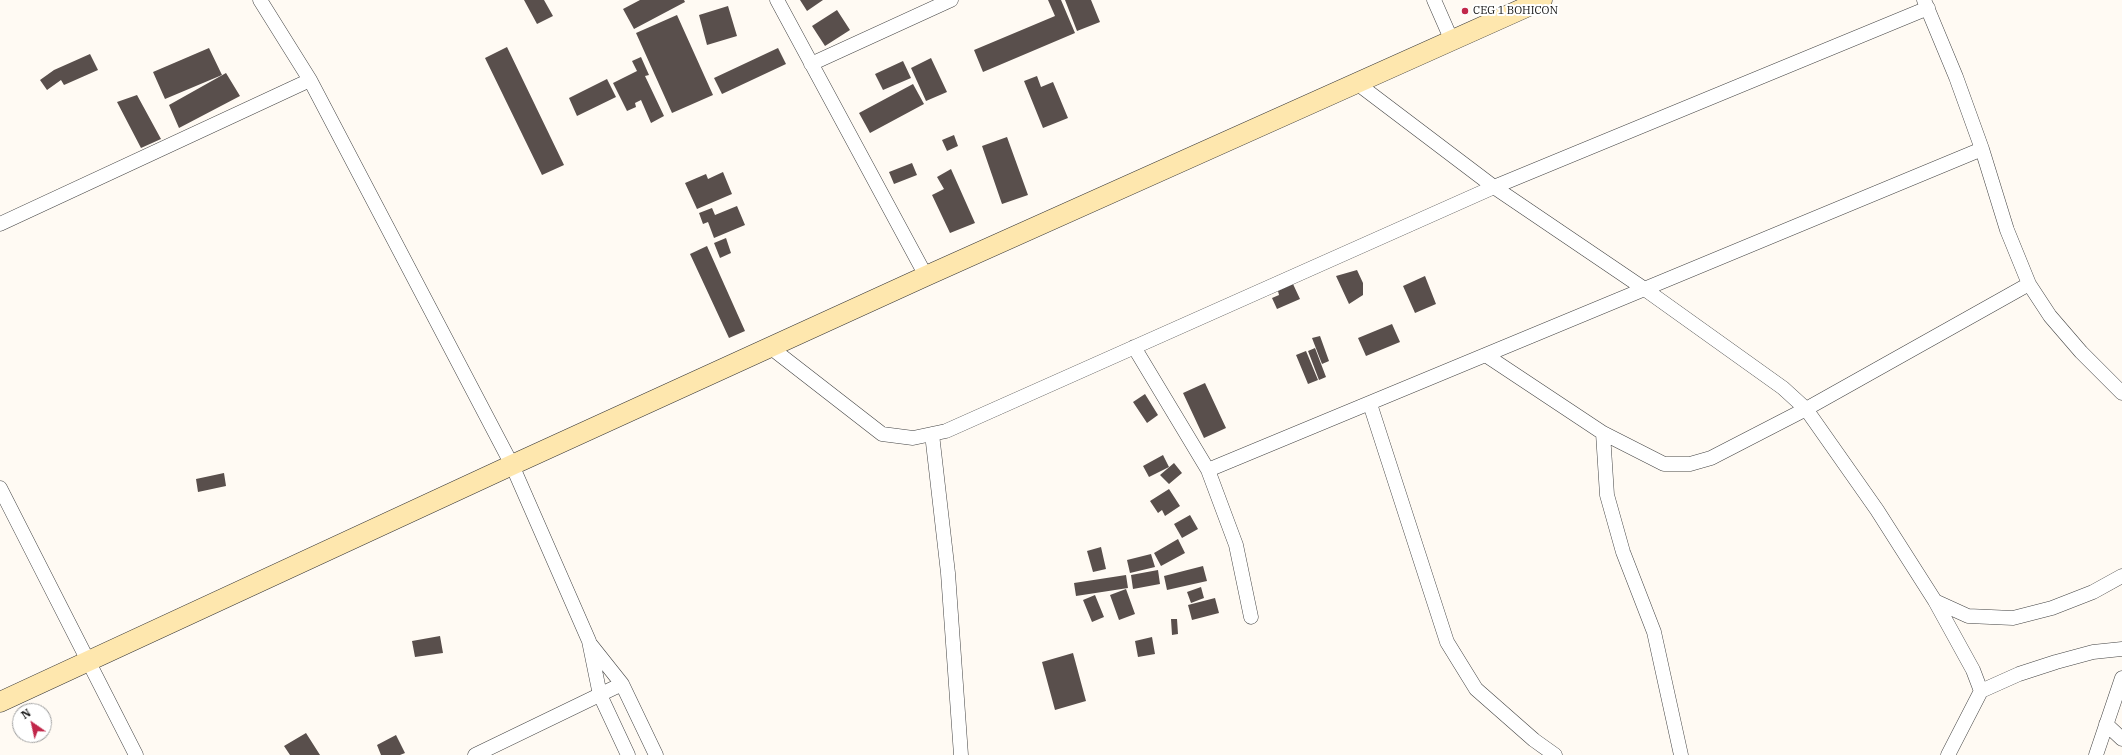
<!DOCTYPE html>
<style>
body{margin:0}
#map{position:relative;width:2122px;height:755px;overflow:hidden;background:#fffaf3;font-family:"IBM Plex Serif",serif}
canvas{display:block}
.north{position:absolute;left:12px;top:703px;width:40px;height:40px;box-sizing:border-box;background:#fff;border:1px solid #9f9f9f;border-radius:50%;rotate:326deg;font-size:11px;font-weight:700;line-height:16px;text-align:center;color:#101010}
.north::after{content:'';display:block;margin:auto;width:14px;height:18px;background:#c1274a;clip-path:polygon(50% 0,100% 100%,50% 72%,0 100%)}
</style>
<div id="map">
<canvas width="2122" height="755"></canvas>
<div class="north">N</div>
</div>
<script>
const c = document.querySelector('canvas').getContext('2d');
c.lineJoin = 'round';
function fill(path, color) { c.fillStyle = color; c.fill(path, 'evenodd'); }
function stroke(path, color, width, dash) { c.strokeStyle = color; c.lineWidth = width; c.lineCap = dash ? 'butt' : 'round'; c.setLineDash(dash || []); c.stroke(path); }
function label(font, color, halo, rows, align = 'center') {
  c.font = font + ' "IBM Plex Serif",serif'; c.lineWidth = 4; c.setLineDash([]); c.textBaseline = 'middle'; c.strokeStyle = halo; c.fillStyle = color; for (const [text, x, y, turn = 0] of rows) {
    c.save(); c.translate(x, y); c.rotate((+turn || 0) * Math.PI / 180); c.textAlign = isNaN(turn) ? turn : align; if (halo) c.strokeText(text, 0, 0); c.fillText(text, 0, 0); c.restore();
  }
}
const building = new Path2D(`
 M524,0H544L553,16L537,24Z
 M640,0H684L685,2L634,29L623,9Z
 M800,0H823L807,11Z
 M1048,0H1061L1075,33L983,72L974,50L1055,16Z
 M1065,0H1091L1100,22L1077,31Z
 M728,6L737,36L707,45L699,15Z
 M837,10L850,30L825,46L812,26Z
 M677,15L713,95L672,113L636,33Z
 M507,47L564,165L542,175L485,58Z
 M209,48L222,75L165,99L153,72Z
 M778,48L786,64L722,94L714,78Z
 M90,54L98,70L64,85L61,80L47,90L40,80L54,70Z
 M641,57L649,75L645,76L664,116L651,123L641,100L635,103L636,107L627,111L613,83L637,71L632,61Z
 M931,58L947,92L926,101L911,68Z
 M903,61L911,78L883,90L875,74Z
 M226,73L240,96L179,128L169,105Z
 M1037,76L1041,87L1053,82L1068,118L1043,128L1024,81Z
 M607,79L616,97L577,116L569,98Z
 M913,84L924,104L870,133L859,113Z
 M137,95L161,139L141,148L117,102Z
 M954,135L958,146L947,151L942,140Z
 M1007,137L1028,195L1002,204L982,146Z
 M912,163L917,175L894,184L889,172Z
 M951,169L975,223L950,233L932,195L944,189L937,177Z
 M723,172L732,194L697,209L685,183L706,174L708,179Z
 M737,206L745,225L714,238L708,222L703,224L699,213L712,208L715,215Z
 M726,238L731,253L720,258L714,243Z
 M707,246L745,331L729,338L690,254Z
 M1357,270L1363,283V295L1349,304L1336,276Z
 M1425,276L1436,304L1415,313L1403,286Z
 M1293,284L1300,299L1277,309L1272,298L1279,295L1278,291Z
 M1392,324L1400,342L1366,356L1358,338Z
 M1320,336L1329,361L1322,364L1312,338Z
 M1315,348L1326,377L1319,380L1308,351Z
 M1306,351L1318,380L1308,384L1296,355Z
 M1205,383L1226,428L1204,438L1183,393Z
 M1145,394L1158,415L1147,423L1133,402Z
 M1163,455L1169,467L1149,477L1143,466Z
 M1174,463L1182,473L1169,484L1160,475Z
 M224,473L226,486L198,492L196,479Z
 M1169,489L1180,506L1165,516L1162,510L1158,513L1150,501Z
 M1190,515L1198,529L1182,538L1174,524Z
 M1178,539L1185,553L1161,566L1154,553Z
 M1101,547L1106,569L1093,572L1087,551Z
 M1151,554L1155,567L1130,573L1127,560Z
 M1203,566L1207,581L1167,590L1164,576Z
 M1158,570L1160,584L1133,589L1131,575Z
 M1126,575L1128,588L1076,596L1074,583Z
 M1201,587L1204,598L1191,603L1187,592Z
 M1126,589L1135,614L1119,620L1110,595Z
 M1095,595L1104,617L1092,622L1083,600Z
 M1215,598L1219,613L1192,620L1188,605Z
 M1171,619H1177L1178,634L1172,635Z
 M440,636L443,653L415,657L412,641Z
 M1152,637L1155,654L1138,657L1135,641Z
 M1073,653L1086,701L1055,710L1042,662Z
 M306,733L320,755H290L284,746Z
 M396,735L405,753L400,755H381L377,745Z`);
const street = new Path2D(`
 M260,0L310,80L512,465L589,641L600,695L628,755
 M777,0L926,276
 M1434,0L1452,41
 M1924,0L1956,77L1982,149L2007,230L2029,284L2050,316L2081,352L2122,393
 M811,64L951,0
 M1358,84L1494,187L1646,290L1783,388L1806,409L1877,510L1935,601L1973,670L1981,691
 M0,224L310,80
 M770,347L882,434L913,438L946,431L1494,187L1928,8
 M1134,347L1208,470L1236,545L1251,617
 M1487,356L1603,433L1664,464H1690L1711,458L1806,409L2029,284
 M1370,404L1447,642L1476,689L1534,740L1555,755
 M1603,433L1607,495L1623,552L1654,632L1681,755
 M932,434L948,573L961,755
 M1208,470L1982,149
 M0,488L136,755
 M1935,601L1968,616L2013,618L2052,608L2093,592L2122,576
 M591,645L622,684L656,755
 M2106,724L2122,739
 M475,755L622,684
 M1948,755L1981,691L2019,674L2056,662L2093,652L2122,649
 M2096,755L2122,678`);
const secondary = new Path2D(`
 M0,702L512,465L926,276L1542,0`);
const markers = [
 [1465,11,4,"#c1274a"]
];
const poiNames = [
 ["CEG 1 BOHICON",1473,11]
];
fill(building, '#594f4c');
stroke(street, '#434343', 15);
stroke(secondary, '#323232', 21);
stroke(street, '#fff', 14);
stroke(secondary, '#fee7ae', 20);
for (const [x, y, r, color] of markers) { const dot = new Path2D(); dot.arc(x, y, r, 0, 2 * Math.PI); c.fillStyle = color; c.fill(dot); stroke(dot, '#fff', 1.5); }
label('11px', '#101010', '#fff', poiNames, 'left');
</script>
